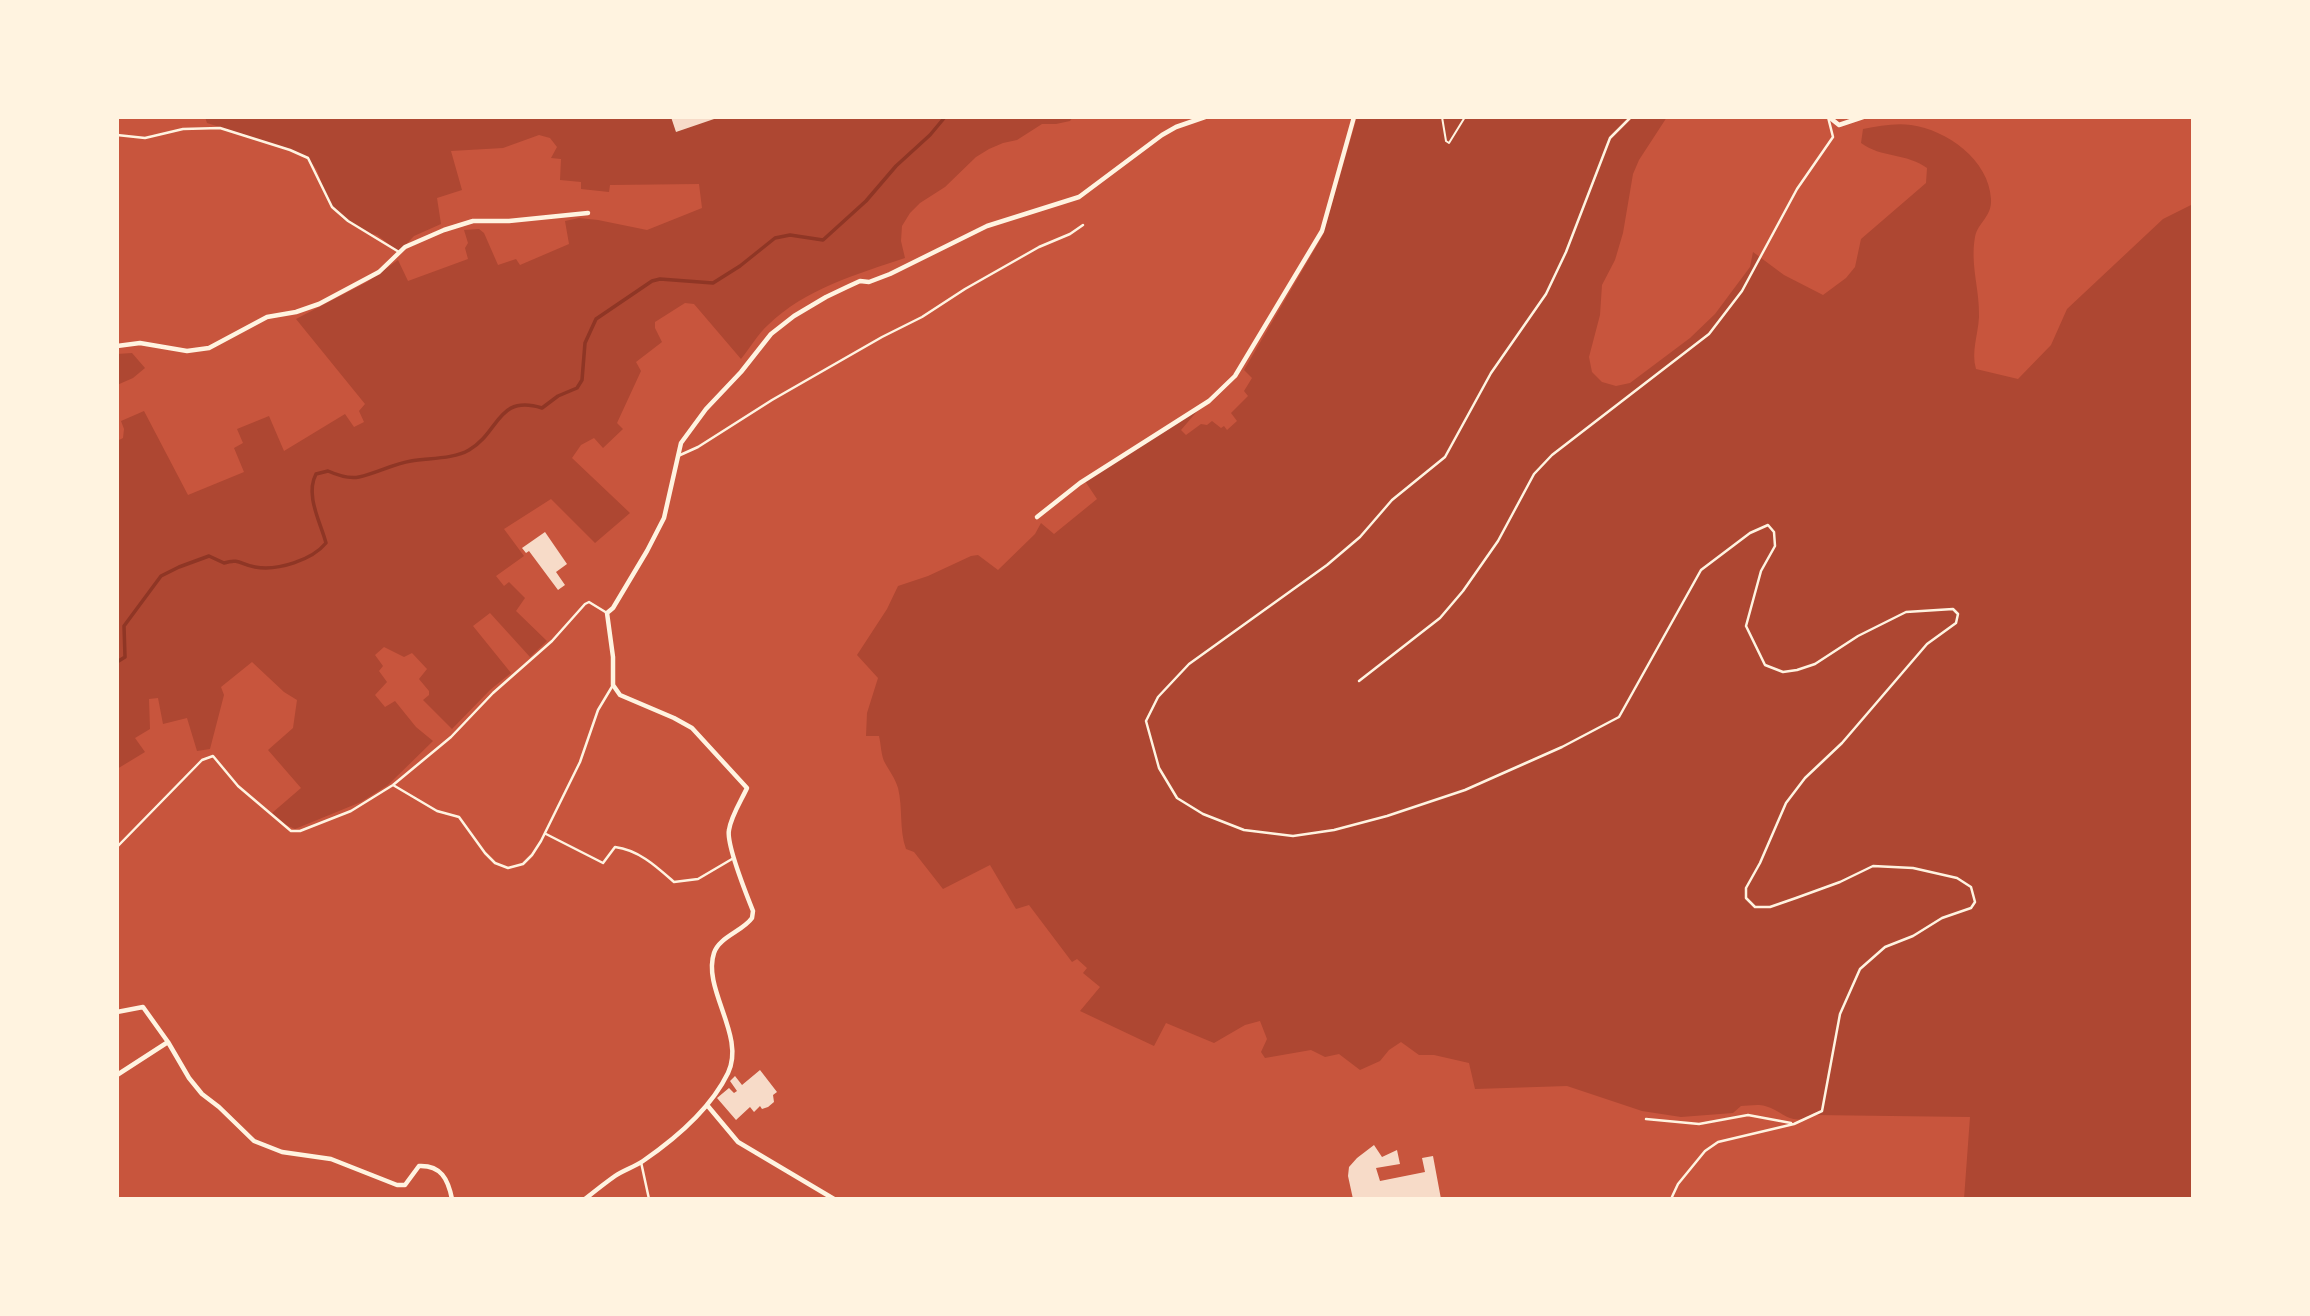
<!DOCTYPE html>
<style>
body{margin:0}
#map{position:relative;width:2310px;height:1316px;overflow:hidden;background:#c8553d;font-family:Montserrat,sans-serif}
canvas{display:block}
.frame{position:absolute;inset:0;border:119px solid #fff3e0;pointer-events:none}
</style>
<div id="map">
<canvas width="2310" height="1316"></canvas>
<div class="frame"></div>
</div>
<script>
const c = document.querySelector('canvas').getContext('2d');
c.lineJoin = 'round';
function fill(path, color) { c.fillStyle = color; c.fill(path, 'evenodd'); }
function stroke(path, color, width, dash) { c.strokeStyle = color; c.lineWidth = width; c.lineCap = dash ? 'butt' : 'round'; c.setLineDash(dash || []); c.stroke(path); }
const green = new Path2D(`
 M205,117H1073L1070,121L1056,124H1042L1017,140L1003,143L989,149L976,157L945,187L920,203L910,213L902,226L901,241L905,258C857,274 805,289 768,325C758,334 750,348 741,359L694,304L685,303L655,322V328L662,342L636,362L641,371L617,423L623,429L603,448L594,438L581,445L572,458L630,513L595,543L551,499L504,529L524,556L496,576L504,586L509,582L525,598L516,611L547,641L530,657L490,613L473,626L511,673L490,690L452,729L423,700L429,695V691L419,679L427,669L412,653L404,657L384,647L375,655L383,666L379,671L387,682L375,695L385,707L395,701L416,727L433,741L388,785L361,802L295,829L286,825L272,813L301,788L268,750L293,728L297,700L284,692L252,662L221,687L224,695L210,749L197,751L187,718L163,724L158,698L149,699L150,729L135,738L145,752L117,769V441L123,438L124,429L121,421L144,411L188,495L244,472L234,448L243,443L237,429L269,416L284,451L345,414L354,427L364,422L359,411L365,404L296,319L367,282L398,260L408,281L468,259L465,248L468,243L464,230L479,229L484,233L498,265L516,259L520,265L569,244L565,221L579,218L598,220L647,230L702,208L699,184L610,185L609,192L581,189V182L560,180L561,159L551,158L557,147L550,138L539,135L503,148L451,151L462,190L437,198L441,224L414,236L399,252L377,235L366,233L343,219L332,207L325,193L317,170L308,158L283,147L207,123Z
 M1357,117H1667L1639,160L1633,174L1623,233L1615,260L1602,285L1600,315L1589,357L1592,372L1602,382L1616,386L1630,383L1690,338L1715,314L1750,267L1753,252L1784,275L1823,295L1846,278L1855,267L1861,239L1926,183L1927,168C1907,153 1881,158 1861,143L1863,129C1879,126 1895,123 1911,125C1947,130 1989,160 1991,199C1992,217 1978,222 1975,237C1970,265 1980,290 1979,317C1978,336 1971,351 1976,369L2018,379L2051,345L2067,309L2163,219L2193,204V1199H1964L1970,1117L1814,1115C1789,1127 1786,1112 1765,1106C1758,1104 1748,1106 1741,1106L1733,1113L1681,1117L1642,1111L1567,1086L1475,1089L1469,1063L1434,1055H1419L1401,1042L1389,1050L1380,1061L1360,1070L1339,1054L1325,1057L1311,1050L1265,1058L1261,1052L1267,1039L1260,1021L1245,1025L1214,1043L1166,1023L1154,1046L1080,1011L1100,987L1083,973L1087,968L1077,959L1072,962L1029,905L1016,909L990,865L943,889L914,852L906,849C899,830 903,808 898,788C895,778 890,772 885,763C881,756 881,744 879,736H866L867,713L878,678L857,655L887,609L898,586L928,576L971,556L978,555L998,570L1035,534L1041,523L1054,534L1097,499L1085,481L1199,409L1181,430L1186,435L1201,424L1207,425L1212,421L1221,428L1224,426L1227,430L1237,421L1231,413L1248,396L1244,391L1252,378L1244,370L1323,235Z
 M132,353L145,368L133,378L117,385V354Z`);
const stream = new Path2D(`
 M117,662L125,657L124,626L161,576L179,567L209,556L224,563C240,558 241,565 255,567C278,571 312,560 326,543C320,521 305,495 316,474L328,471C337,475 349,479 359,477C377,473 393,464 411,461C428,458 454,459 469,450C500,432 497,394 542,408L558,396L577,388L582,380L585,343L596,319L652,281L660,279L713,283L740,266L775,238L790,235L823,240L866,201L896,166L930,135L945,117`);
const building = new Path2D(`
 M671,117H717V118L676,132Z
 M545,532L567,564L556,572L565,585L558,590L529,551L526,553L522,548Z
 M760,1070L777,1092L773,1095L774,1102L768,1107L762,1109L760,1106L754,1112L750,1107L736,1120L717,1098L729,1088L734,1093L737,1091L730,1081L735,1076L742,1085Z
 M1374,1145L1382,1157L1397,1150L1400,1164L1376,1168L1380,1181L1425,1172L1422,1158L1433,1156L1441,1199H1412V1197L1353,1199L1348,1176L1349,1167L1357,1158Z`);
const path = new Path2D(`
 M1442,117L1446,141L1449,143L1465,117`);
const service = new Path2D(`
 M1631,117L1610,138L1566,252L1546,294L1491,373L1445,457L1392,500L1360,537L1327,565L1189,664L1158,697L1146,721L1159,768L1177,798L1203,814L1244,830L1293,836L1334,830L1387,816L1465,790L1562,747L1619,717L1701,570L1750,533L1768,525L1774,532L1775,546L1761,571L1746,626L1765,665L1783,672L1797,670L1815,664L1858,636L1906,612L1953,609L1958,614L1956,623L1927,644L1842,743L1805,778L1786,803L1760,863L1746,888V898L1755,907H1770L1796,898L1840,882L1873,866L1913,868L1957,878L1971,887L1975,902L1971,908L1942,918L1913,936L1885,947L1860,969L1840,1014L1822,1111L1794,1124L1718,1142L1705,1151L1678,1184L1671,1199
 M117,135L145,138L183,129L220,128L290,150L308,158L332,207L348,221L399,252
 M678,456L698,447L772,400L882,337L922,317L965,289L1039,247L1070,234L1083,225
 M1359,681L1440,618L1463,591L1498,541L1534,474L1552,455L1709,334L1742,291L1797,189L1833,137L1828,117
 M393,785L437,811L459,817L485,853L495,863L508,868L523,864L532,855L541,841L580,762L598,710L613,685
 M546,834L603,863L615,847C639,850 657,867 674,882L698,879L732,859
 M117,847L202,760L213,756L238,786L291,831H300L351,811L393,785L451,737L493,693L552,641L585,604L589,602L607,613
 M1646,1119L1699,1124L1748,1115L1791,1123
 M641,1162L649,1199`);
const minor = new Path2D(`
 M1829,117L1839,125L1863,117
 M117,346L140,343L187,351L209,348L267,317L296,312L319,304L379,272L405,247L444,230L473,221H509L588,213
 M1037,517L1080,483L1209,401L1235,376L1322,231L1354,117
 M117,1012L143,1007L168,1042L189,1078L202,1094L219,1107L254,1141L282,1152L331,1159L397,1185H405L419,1166C441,1165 448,1179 452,1199
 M117,1075L168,1042
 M707,1105L738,1142L834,1199
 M585,1199C595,1191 605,1183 615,1176C624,1170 634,1167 643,1161C675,1139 711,1108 728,1073C746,1036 702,989 714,953C719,937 743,931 752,918L753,911C747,896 726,844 729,830C731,816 741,801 747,788L692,728L674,718L620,695L613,685V657L607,613L613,608L647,551L664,518L681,443L706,409L741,372L771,334L794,316L826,297L847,287L860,281L869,282L890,274L987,226L1079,197L1162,135L1176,127L1205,117`);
fill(green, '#ae4732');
stroke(stream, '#8f3625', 3.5);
fill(building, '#f7dbc8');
stroke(path, '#fff3e0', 2);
stroke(service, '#fff3e0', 2.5);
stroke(minor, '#fff3e0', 4.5);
</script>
